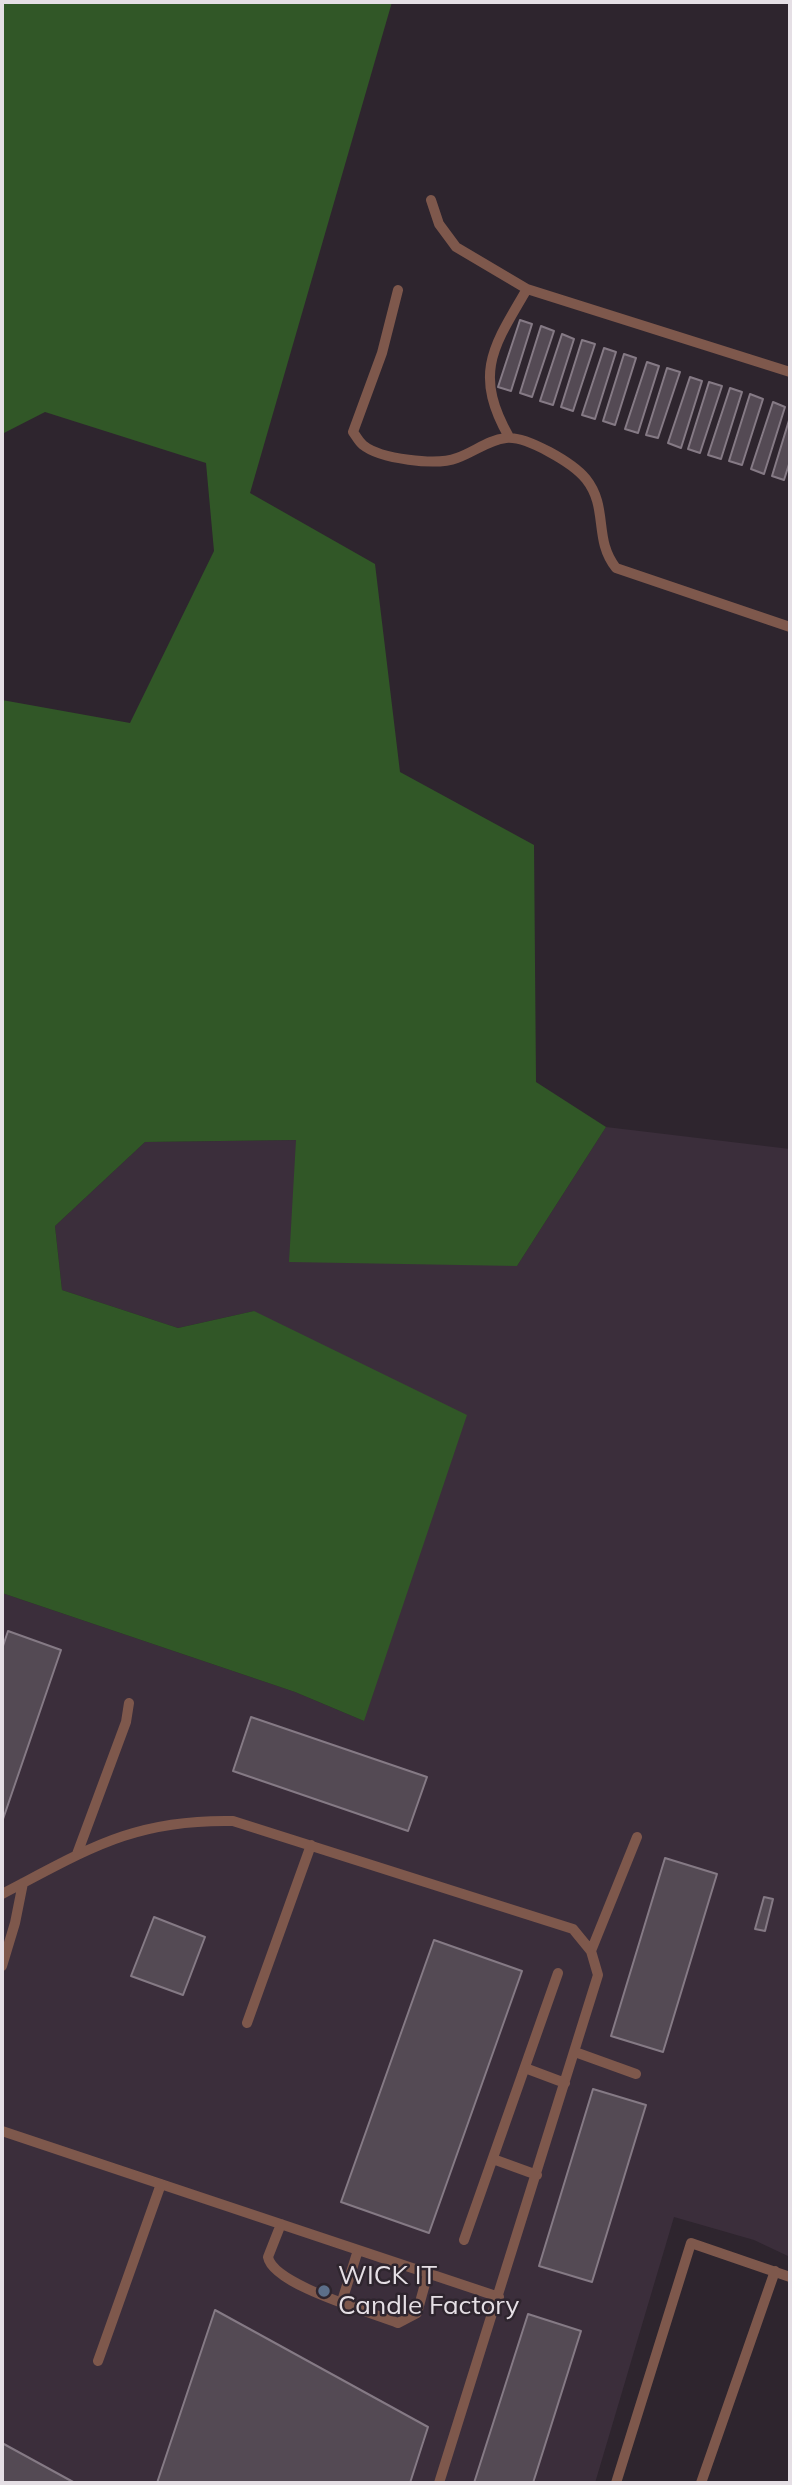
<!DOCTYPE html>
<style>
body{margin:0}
#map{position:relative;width:792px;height:2485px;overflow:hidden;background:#2e252e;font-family:Mulish,sans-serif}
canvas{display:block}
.frame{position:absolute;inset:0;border:4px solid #e5dfe5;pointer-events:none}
</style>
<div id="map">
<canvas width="792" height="2485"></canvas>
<div class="frame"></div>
</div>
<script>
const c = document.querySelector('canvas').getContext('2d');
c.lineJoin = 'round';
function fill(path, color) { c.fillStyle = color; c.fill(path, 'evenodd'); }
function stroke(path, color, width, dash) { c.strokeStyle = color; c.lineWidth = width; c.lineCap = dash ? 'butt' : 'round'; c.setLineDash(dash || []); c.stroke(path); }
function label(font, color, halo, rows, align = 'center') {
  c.font = font + ' Mulish,sans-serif'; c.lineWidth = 5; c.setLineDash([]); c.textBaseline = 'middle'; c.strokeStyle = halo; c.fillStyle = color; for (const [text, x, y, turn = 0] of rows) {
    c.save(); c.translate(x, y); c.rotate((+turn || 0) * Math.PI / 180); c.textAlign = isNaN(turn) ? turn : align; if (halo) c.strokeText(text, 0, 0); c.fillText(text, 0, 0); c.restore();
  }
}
const built = new Path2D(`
 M606,1127L790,1149V2257L754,2240L674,2217L595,2483H2V1593L295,1692L364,1721L254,1311L178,1328L62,1290L55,1226L145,1142L297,1140L517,1266Z`);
const green = new Path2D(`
 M2,2H392L250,493L375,564L400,772L534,845L536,1082L606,1127L517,1266L289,1262L296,1140L145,1142L55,1226L62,1290L178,1328L254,1311L467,1415L364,1721L295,1692L2,1593V700L130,723L214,551L206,463L45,412L2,434Z`);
const building = new Path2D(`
 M520,320L532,324L511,391L498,387Z
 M541,326L554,331L532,397L520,393Z
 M562,334L574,339L553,405L540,401Z
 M582,340L595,344L573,411L561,407Z
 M604,348L616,352L595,419L582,415Z
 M624,354L636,358L615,425L603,421Z
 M647,362L659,366L638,433L625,429Z
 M667,368L680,372L658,438L646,435Z
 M690,377L702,381L681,448L668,443Z
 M709,382L722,386L700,453L688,449Z
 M730,388L742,392L721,459L708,455Z
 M750,394L763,399L742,465L729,461Z
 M773,402L785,407L764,474L751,469Z
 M790,417V461L784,480L772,476Z
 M8,1631L61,1650L2,1822V1649Z
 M251,1717L427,1777L408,1831L233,1771Z
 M665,1858L717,1874L663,2052L611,2036Z
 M764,1897L773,1899L765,1931L755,1929Z
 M154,1917L205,1937L183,1995L131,1976Z
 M434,1940L522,1971L429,2233L341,2202Z
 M593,2089L646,2105L592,2282L539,2266Z
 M215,2310L428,2427L410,2483H157Z
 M528,2314L581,2331L533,2483H474Z
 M2,2443L75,2483H2Z`);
const lane = new Path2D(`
 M431,200L439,224L456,247L527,289L790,372
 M398,290L382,353L353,432C356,436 359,442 363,445C380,459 436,466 457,458C474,452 488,440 506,438C527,436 573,463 586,479C609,508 593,539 616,568L790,627
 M509,437C473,373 493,347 527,289
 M77,1854L126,1722L129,1703
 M2,1894C87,1850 132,1819 233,1821L573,1929L591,1951L598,1975L439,2483
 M591,1951L637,1837
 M2,1966L15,1923L23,1883
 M247,2023L311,1845
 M575,2052L636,2074
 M525,2068L565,2083
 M2,2131L499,2297
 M493,2159L537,2175
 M281,2224L268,2257C273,2285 371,2312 398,2323L417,2313L428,2273
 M464,2240L558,1973
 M342,2301L358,2250
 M98,2361L161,2184
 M616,2483L691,2243L790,2277
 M701,2483L775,2271`);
const markers = [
 [324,2291,7,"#5c6f8a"]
];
const poiNames = [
 ["WICK IT",338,2276],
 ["Candle Factory",338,2306]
];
fill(built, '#3b2e3b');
fill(green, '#315727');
fill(building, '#544a54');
stroke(building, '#857a85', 2);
stroke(lane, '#7e584c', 10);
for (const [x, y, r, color] of markers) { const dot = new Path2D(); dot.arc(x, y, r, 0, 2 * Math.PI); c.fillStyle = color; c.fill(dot); stroke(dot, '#2e252e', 2.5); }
label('26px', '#e5dfe5', '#2e252e', poiNames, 'left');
</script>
